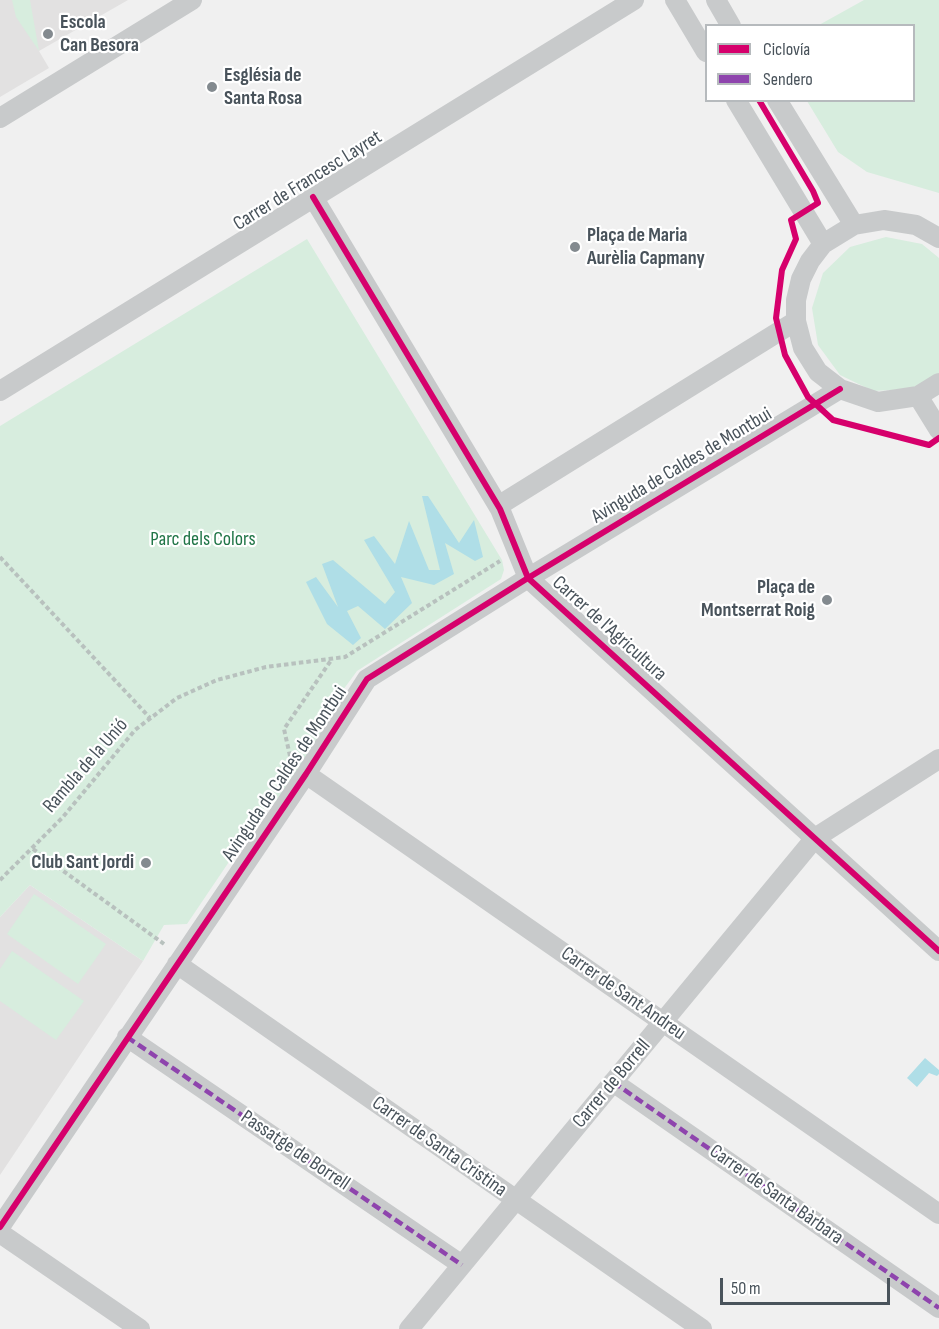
<!DOCTYPE html>
<meta charset="utf-8">
<style>
body{margin:0}
#map{position:relative;width:939px;height:1329px;overflow:hidden;background:#f0f0f0;font-family:"Sofia Sans Condensed",sans-serif}
canvas{display:block}
.legend{position:absolute;left:705px;top:24px;width:210px;height:78px;box-sizing:border-box;background:#fff;border:2px solid #b6babd;margin:0;padding:8px 10px;list-style:none;font-size:18px;color:#49535b}
.legend li{display:flex;align-items:center;gap:12px;height:30px}
.legend b{width:30px;border:2px solid #b6babd}
.scale{position:absolute;left:720px;top:1278px;width:170px;height:27px;box-sizing:border-box;border:3px solid #49535b;border-top:0;padding-left:8px;font-size:18px;line-height:21px;white-space:nowrap;color:#49535b;-webkit-text-stroke:4px #fff;paint-order:stroke}
</style>
<div id="map">
<canvas width="939" height="1329"></canvas>
<ul class="legend">
<li><b style="height:8px;background:#d6006c"></b>Ciclovía</li>
<li><b style="height:8px;background:#8e44ad"></b>Sendero</li>
</ul>
<div class="scale">50 m</div>
</div>
<script>
const c = document.querySelector('canvas').getContext('2d');
c.lineJoin = 'round';
function fill(path, color) { c.fillStyle = color; c.fill(path, 'evenodd'); }
function stroke(path, color, width, dash) { c.strokeStyle = color; c.lineWidth = width; c.lineCap = dash ? 'butt' : 'round'; c.setLineDash(dash || []); c.stroke(path); }
function label(font, color, halo, rows, align = 'center') {
  c.font = font + ' "Sofia Sans Condensed",sans-serif'; c.lineWidth = 4.5; c.setLineDash([]); c.textBaseline = 'middle'; c.strokeStyle = halo; c.fillStyle = color; for (const [text, x, y, turn = 0] of rows) {
    c.save(); c.translate(x, y); c.rotate((+turn || 0) * Math.PI / 180); c.textAlign = isNaN(turn) ? turn : align; if (halo) c.strokeText(text, 0, 0); c.fillText(text, 0, 0); c.restore();
  }
}
const education = new Path2D(`
 M0,0H128L39,51L49,68L0,97Z
 M30,885L143,961L0,1175V917Z`);
const green = new Path2D(`
 M12,0H30L39,51L16,17Z
 M864,0H939V193L867,172L838,152L807,101L914,100V26L819,25Z
 M886,237L922,244L939,258V373L911,389L873,391L840,375L818,345L812,308L823,273L850,247Z
 M307,239L502,560L504,570L501,579L357,671L315,728L323,734L277,803L270,801L187,924L164,925L143,961L30,885L0,917V426Z
 M34,894L106,944L78,984L7,934Z
 M12,951L84,1001L56,1040L0,1001V969Z`);
const water = new Path2D(`
 M422,496H428L459,543L474,520L483,557L475,561L445,543L454,574L434,585L401,577L412,603L385,629L358,606L347,611L361,638L353,645L327,624L306,582L316,577L338,607L322,564L333,560L385,604L395,592L364,540L374,536L395,564L409,521L429,570H440Z
 M925,1058L939,1070V1074L937,1076L929,1073L917,1087L907,1078Z`);
const path = new Path2D(`
 M0,557L150,718
 M290,756L284,729L332,659
 M33,849L164,944
 M0,880L63,817L135,730L177,698L217,680L266,667L345,657L500,561`);
const street = new Path2D(`
 M675,0L706,52
 M716,0L731,26
 M736,100L823,244
 M777,100L854,225
 M0,118L192,0
 M313,197L500,509L528,578L939,951
 M939,238L916,225L884,220L854,225L823,244L810,261L801,279L796,300V321L803,348L818,372L840,389L878,402L918,396L939,383
 M0,391L634,0
 M918,396L939,430
 M498,506L796,321
 M306,774L939,1214
 M177,964L702,1329
 M127,1037L462,1265
 M613,1082L939,1308
 M0,1227L306,774L367,679L528,578L840,389
 M0,1233L140,1329
 M409,1329L815,838L939,759`);
const quiet = new Path2D(`
 M127,1037L462,1265
 M613,1082L939,1308`);
const cycleway = new Path2D(`
 M759,100L813,191L818,203L791,220L796,239L782,270L776,318L785,355L808,397L833,420L929,445L939,438
 M313,197L500,509L528,578L939,951
 M0,1227L306,774L367,679L528,578L840,389`);
const markers = [
 [48,34,6,"#838a8f"],
 [212,87,6,"#838a8f"],
 [575,247,6,"#838a8f"],
 [827,600,6,"#838a8f"],
 [146,863,6,"#838a8f"]
];
const poiNames = [
 ["Escola",60,23],
 ["Can Besora",60,46],
 ["Església de",224,76],
 ["Santa Rosa",224,99],
 ["Plaça de Maria",587,236],
 ["Aurèlia Capmany",587,259],
 ["Plaça de",815,588,"right"],
 ["Montserrat Roig",815,611,"right"],
 ["Club Sant Jordi",134,863,"right"]
];
const streetNames = [
 ["Carrer de Francesc Layret",308,181,-32],
 ["Avinguda de Caldes de Montbui",682,466,-31],
 ["Carrer de l'Agricultura",609,629,42],
 ["Rambla de la Unió",86,766,-49],
 ["Avinguda de Caldes de Montbui",285,774,-56],
 ["Carrer de Sant Andreu",623,994,35],
 ["Carrer de Borrell",612,1084,-50],
 ["Carrer de Santa Cristina",439,1147,35],
 ["Passatge de Borrell",295,1151,34],
 ["Carrer de Santa Bàrbara",776,1195,35]
];
const parkNames = [
 ["Parc dels Colors",203,540]
];
fill(education, '#e2e1e1');
fill(green, '#d7edde');
fill(water, '#afdee7');
stroke(path, '#b8c1be', 4, [4.5, 3]);
stroke(street, '#c8cacb', 20);
stroke(quiet, '#8e44ad', 4.5, [9, 4.5]);
stroke(cycleway, '#d6006c', 6);
for (const [x, y, r, color] of markers) { const dot = new Path2D(); dot.arc(x, y, r, 0, 2 * Math.PI); c.fillStyle = color; c.fill(dot); stroke(dot, '#fff', 2); }
label('bold 20px', '#49535b', '#fff', poiNames, 'left');
label('20px', '#49535b', '#fff', streetNames);
label('20px', '#207547', '#fff', parkNames);
</script>
